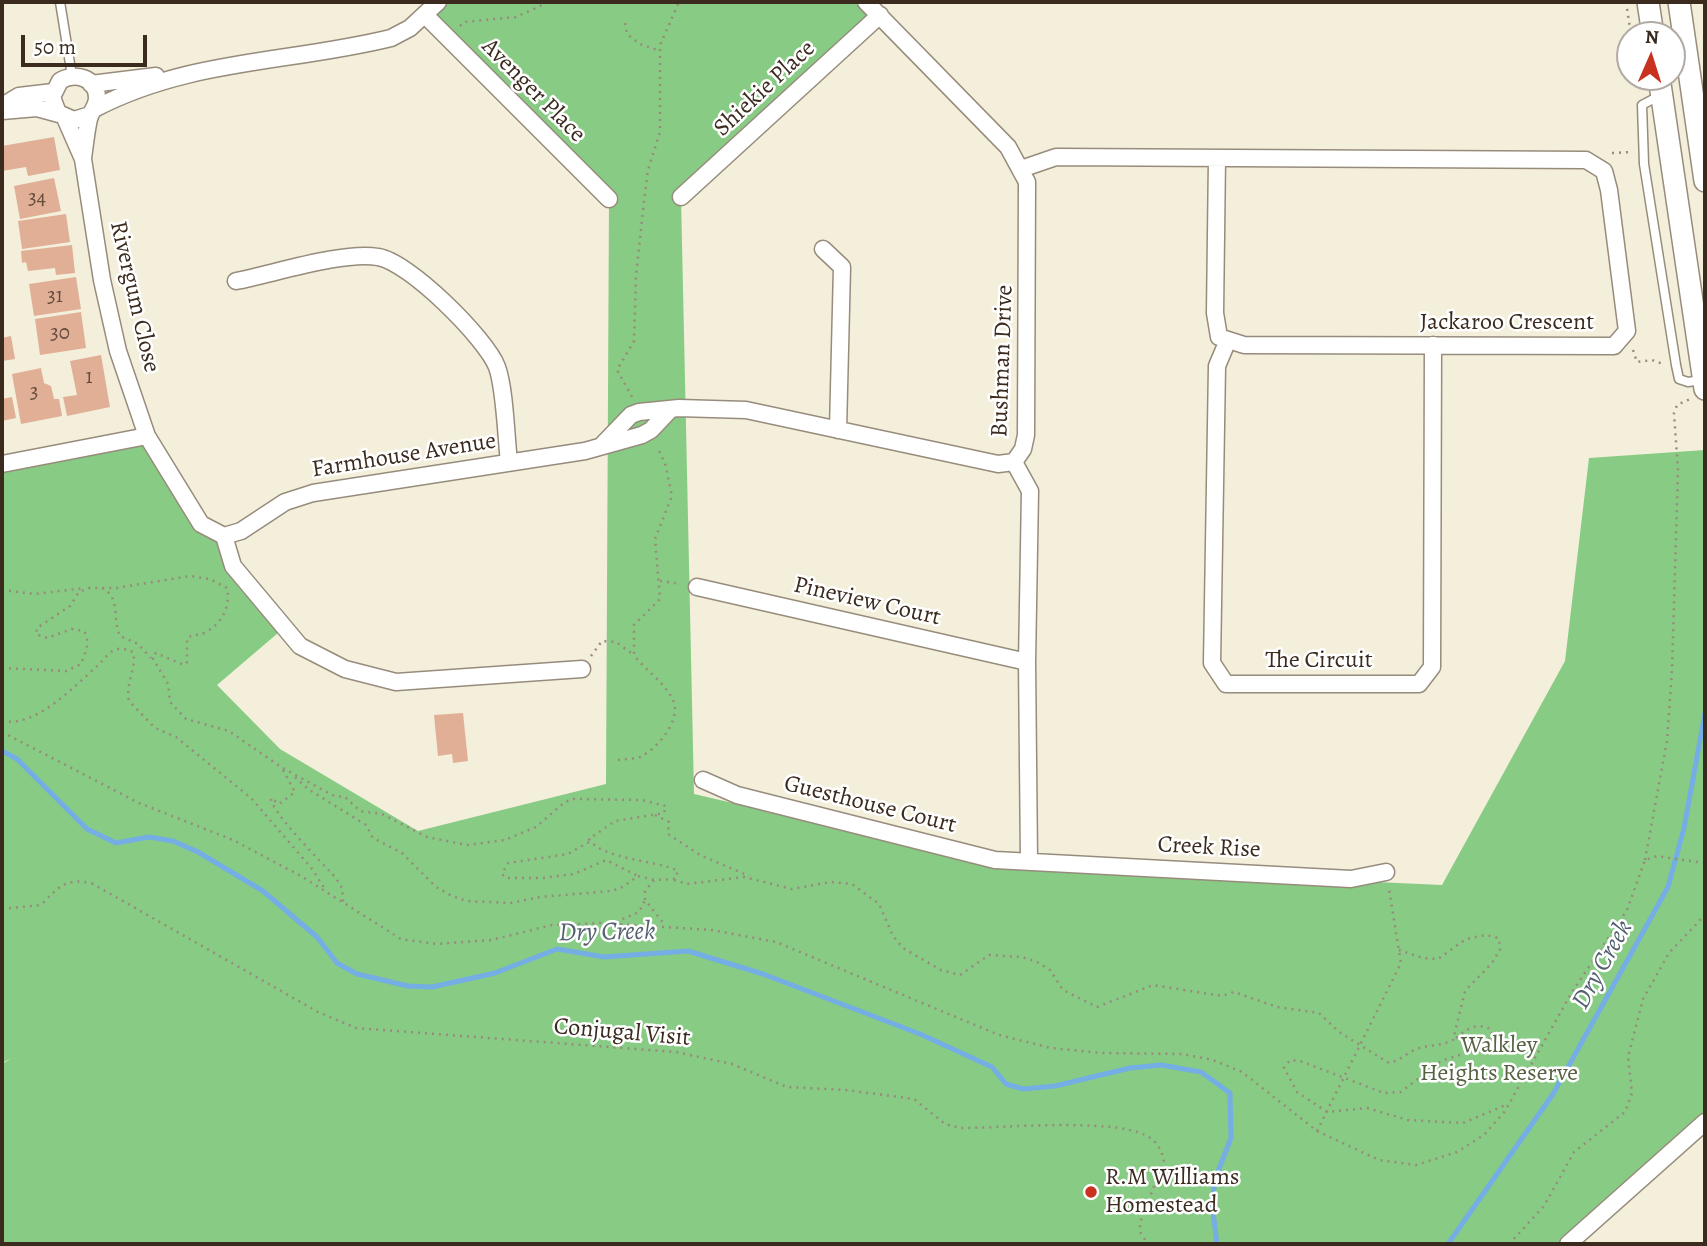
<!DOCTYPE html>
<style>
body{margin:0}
#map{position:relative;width:1707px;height:1246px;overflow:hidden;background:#f3efdb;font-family:Alegreya,serif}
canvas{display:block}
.frame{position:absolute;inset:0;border:4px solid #3b2a1e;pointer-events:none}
.north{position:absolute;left:1616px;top:21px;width:70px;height:70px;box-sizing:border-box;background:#fff;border:2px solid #b1aaa5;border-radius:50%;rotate:3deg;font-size:19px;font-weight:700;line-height:28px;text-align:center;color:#3b2a1e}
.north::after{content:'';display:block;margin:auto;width:24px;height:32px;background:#c8321e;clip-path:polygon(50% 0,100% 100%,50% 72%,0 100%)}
.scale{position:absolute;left:21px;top:35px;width:126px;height:32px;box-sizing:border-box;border:4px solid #3b2a1e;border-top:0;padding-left:9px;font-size:21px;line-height:24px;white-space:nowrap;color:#3b2a1e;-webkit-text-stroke:5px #fff;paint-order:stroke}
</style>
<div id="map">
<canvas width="1707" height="1246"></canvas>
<div class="frame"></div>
<div class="north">N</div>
<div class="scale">50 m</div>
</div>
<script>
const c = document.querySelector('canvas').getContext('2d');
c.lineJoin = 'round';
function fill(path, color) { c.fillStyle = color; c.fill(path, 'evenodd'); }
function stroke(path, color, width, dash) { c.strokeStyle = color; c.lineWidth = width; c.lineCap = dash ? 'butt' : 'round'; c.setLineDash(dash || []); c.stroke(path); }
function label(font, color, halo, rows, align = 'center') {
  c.font = font + ' Alegreya,serif'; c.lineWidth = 5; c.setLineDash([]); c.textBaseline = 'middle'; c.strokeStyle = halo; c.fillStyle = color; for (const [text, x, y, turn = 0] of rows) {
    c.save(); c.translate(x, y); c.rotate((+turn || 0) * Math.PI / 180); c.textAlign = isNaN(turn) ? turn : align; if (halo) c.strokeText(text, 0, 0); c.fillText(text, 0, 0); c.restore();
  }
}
const green = new Path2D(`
 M439,2H866L880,15L681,197L694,794L999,865L1442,885L1565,661L1589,458L1705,450V1122L1568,1244H2V1064L12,1058L2,1063V464L147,436L285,627L217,685L280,749L418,831L606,784L609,199L419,22Z`);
const stream = new Path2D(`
 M2,751L17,759L87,829L116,843L149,837L173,841L198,852L263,891L317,937L337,963L357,974L408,986L432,987L495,973L557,949L604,957L688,951L763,974L920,1034L992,1067L1006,1084L1023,1089L1055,1086L1130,1068L1161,1065L1201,1072L1230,1093L1231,1138L1215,1179L1212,1204L1217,1244
 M1448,1244L1553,1094L1668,887L1684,828L1705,713`);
const building = new Path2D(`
 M54,137L60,170L28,176L26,167L2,171V146Z
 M54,178L61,211L20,219L14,186Z
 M66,214L70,242L22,249L18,221Z
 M72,245L75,273L56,275L55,268L28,271L26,262L22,263L21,251Z
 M76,277L81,309L34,316L29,284Z
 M81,312L86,348L40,355L35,319Z
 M11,336L15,359L2,361V338Z
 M101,355L110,407L67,416L63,397L77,395L70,361Z
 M41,368L44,383L51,386L54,399H59L62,416L21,424L12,374Z
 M12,397L16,418L2,421V399Z
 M463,713L468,761L453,763L452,754L438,756L434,715Z`);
const path = new Path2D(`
 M1626,2L1631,35
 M625,23L627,34L640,44L660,51
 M460,26L464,22L516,17L549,2
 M1638,77L1640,91
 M1612,153L1633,152
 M1633,350L1637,362L1652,360L1663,364
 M632,397L617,370L634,341L636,276L644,201L648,170L660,132V45L679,2
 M660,581L680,584
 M102,588C121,597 112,619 120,636L138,644L151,658
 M2,590L35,594L85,588
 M591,656L602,641L616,642L634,655V625L660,599L655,539L672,496L665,463L657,447
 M2,668L66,671L81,664C85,653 91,642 84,631L72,629L47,638L36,634L37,628L70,606L79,592L89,588H116L190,576L210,579L227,588C231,607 221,625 204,633C197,636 193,634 187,638V662L184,665L156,653L152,657L168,684L170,702L186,719L229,731L281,767L334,796L345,797L360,811L382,814L427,837L467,845L505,840L536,827L565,802L574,799L642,800L666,806L664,813L615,821L589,839C602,860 658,860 678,871L675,879L654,880L645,891V900L665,925
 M2,721C35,728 74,687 97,666C102,662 107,654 113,651C119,647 127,649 133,652C137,669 125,683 129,701L155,728L176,737L251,798L313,870L326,891
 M2,732L139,803L233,840L301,876L401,939L436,944L491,940L552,925L601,923L712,930L776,942L999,1035L1051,1048L1101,1053L1182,1054L1213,1060L1242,1072L1317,1131L1379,1160L1416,1165L1457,1152L1484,1135L1505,1111L1572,992L1627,910L1645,860L1657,856L1705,863
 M618,760C625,759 633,759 640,757C657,749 682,720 673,700C665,683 646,671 634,655
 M283,770L295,792L279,804L271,798C270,811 324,865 336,878L342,888L343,902
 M295,777L308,789L366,825L373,838L402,853L436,887L452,896L467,901L511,903L540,897L611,891L621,888L638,876L654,880
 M655,815L669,822L668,834L700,855L749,876
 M589,842L568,854L508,863L502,874L506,878H543L574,874L606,860L638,876
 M1645,860L1667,741L1672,670L1678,471L1674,413L1677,405L1690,399
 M674,880L687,884L744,877L792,889L831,882L852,884L879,904L893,936L903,948L941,970L960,975L989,955L1022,957L1037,962L1050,970L1063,990L1097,1007L1153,985L1222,996L1234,992L1277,1007L1319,1013L1339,1032L1389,1063C1400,1060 1405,1055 1414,1050C1427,1044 1440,1047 1453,1040L1465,991L1492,963L1501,948L1498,938L1486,935L1466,939L1438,959L1423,958L1399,950
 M2,909L41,905C58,888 66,876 93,884L318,1012L356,1028L676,1052L732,1064L787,1087L846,1090L914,1099L945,1124L960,1128C1003,1128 1110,1118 1145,1135C1156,1140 1161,1149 1164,1160L1140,1223V1232L1148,1244
 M616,922L639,912L645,900
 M1456,1038C1468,1028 1477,1022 1492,1030L1491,1037L1481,1048L1441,1061L1401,1092L1384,1093L1300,1061L1290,1060L1284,1068L1297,1092L1327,1112L1367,1108L1408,1120L1463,1123L1508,1104
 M1317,1131L1401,963L1389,889
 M1509,1244L1544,1206L1574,1152L1625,1112L1632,1093L1628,1057L1643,999L1669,953L1705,915`);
const lane = new Path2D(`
 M60,2L72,76
 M1659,96L1642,105L1644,164L1676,365L1679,379L1688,382L1702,380`);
const street = new Path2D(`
 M866,2L1008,147L1027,182L1026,435L1023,449L1014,462L1030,491L1027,662L1029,861
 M425,15L609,199
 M91,84L156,76
 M2,106L19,96L53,92
 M94,109C189,59 290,63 391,38L410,28L438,2
 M2,111L37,108L59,114
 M65,118L83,159L102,280L118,351L147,436L201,524L224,536L233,566L300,646L345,669L396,682L582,669
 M83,158C85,145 86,132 89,119C91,111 97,106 97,98C97,77 74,72 60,81L52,97L58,113L74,120L90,115
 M1021,169L1056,157L1586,160L1604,171L1609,190L1627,331L1614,346L1244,345L1219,337L1215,313L1217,158
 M681,197L880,15
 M823,249L842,267L838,430
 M236,281C273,274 343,251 378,257C408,261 486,338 497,367C505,389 506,437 509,462
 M1228,340L1217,366L1212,663L1226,684H1419L1432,667L1433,345
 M603,444L631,415L639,412L679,408L746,410L998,464L1014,462
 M2,464L147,436
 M224,536L241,531L285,502L313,493L585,451L642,435L651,430L669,411
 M697,587L1027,662
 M703,780L737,795L995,860L1351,879L1386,872
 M1568,1244L1705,1122`);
const secondary = new Path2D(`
 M1648,2L1653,35
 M1679,2L1705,181
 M1659,77L1705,389`);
const markers = [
 [1091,1192,7,"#c8321e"]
];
const numberNames = [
 ["34",37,199],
 ["31",55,297],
 ["30",60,334],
 ["1",89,378],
 ["3",34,393]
];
const streetNames = [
 ["Shiekie Place",765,89,-43],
 ["Avenger Place",533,91,45],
 ["Rivergum Close",134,297,77],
 ["Jackaroo Crescent",1507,323],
 ["Bushman Drive",1003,361,-88],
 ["Farmhouse Avenue",404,456,-9],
 ["Pineview Court",867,602,13],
 ["The Circuit",1319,661],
 ["Guesthouse Court",870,805,14],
 ["Creek Rise",1209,848,3],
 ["Conjugal Visit",622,1033,5]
];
const parkNames = [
 ["Walkley",1499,1046],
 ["Heights Reserve",1499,1074]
];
const poiNames = [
 ["R.M Williams",1105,1178],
 ["Homestead",1105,1206]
];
const waterNames = [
 ["Dry Creek",607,933,-1],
 ["Dry Creek",1603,965,-61]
];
fill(green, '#88cb84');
stroke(stream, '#74aee4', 5);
fill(building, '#e0af96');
stroke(lane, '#978c7c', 11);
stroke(street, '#978c7c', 19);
stroke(secondary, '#978c7c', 24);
stroke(path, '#978c7c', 2.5, [2, 5]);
stroke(lane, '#fff', 8);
stroke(street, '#fff', 16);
stroke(secondary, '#fff', 21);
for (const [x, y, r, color] of markers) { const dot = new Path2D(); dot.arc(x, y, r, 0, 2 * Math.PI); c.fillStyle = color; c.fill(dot); stroke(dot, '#fff', 2.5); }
label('21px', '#644b3c', null, numberNames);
label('24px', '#3b2a1e', '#fff', streetNames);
label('24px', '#566242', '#fff', parkNames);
label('24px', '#3b2a1e', '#fff', poiNames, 'left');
label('italic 26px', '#525f6d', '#fff', waterNames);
</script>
